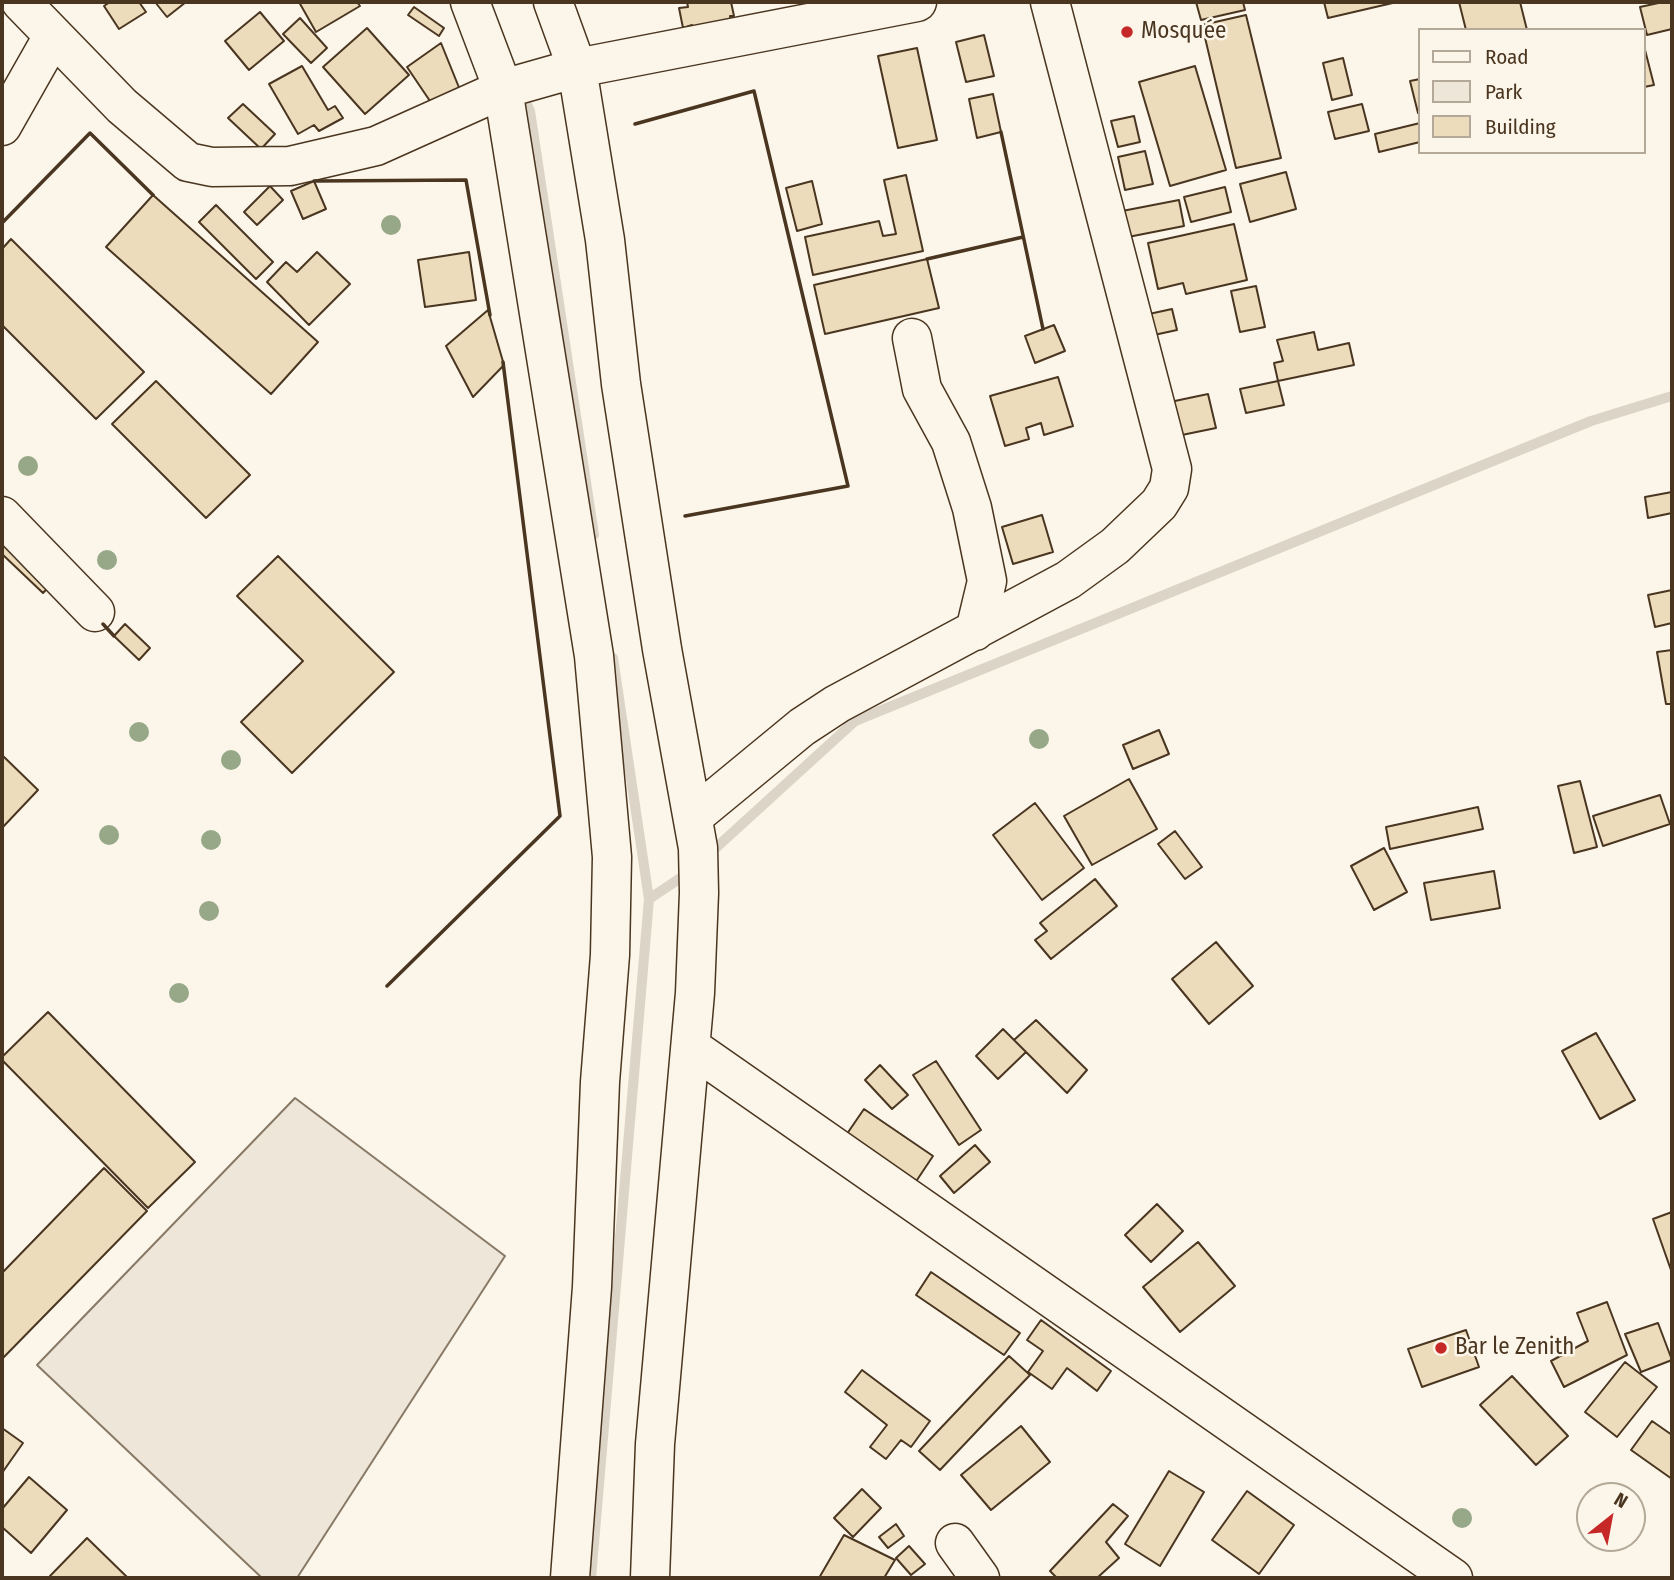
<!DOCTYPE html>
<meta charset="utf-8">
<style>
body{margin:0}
#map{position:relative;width:1674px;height:1580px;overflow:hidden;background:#fbf6e9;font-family:"Fira Sans Condensed",sans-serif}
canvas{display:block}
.frame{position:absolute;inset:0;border:4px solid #4a3520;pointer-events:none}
.legend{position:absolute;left:1418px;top:28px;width:228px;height:126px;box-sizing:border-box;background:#fbf6e9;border:2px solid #b4a999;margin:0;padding:9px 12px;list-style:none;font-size:21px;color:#4a3520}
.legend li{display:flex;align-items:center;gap:14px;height:35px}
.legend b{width:35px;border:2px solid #b4a999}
.north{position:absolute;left:1576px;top:1482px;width:70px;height:70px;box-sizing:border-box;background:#fbf6e9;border:2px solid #b4a999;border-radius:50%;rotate:31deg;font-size:19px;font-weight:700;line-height:28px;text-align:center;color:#4a3520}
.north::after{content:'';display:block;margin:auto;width:24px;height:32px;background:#c62828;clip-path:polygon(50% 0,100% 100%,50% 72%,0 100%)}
</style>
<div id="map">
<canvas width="1674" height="1580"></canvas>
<div class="frame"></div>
<ul class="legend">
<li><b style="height:9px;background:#fbf6e9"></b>Road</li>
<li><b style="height:19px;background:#ede6d9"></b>Park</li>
<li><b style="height:19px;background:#ecdcbc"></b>Building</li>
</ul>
<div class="north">N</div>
</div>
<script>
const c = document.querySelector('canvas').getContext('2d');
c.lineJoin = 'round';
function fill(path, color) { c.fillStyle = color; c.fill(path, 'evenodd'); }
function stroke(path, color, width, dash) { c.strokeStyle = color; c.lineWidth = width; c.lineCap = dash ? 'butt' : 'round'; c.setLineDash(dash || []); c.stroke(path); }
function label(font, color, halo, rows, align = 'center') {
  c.font = font + ' "Fira Sans Condensed",sans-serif'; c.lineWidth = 5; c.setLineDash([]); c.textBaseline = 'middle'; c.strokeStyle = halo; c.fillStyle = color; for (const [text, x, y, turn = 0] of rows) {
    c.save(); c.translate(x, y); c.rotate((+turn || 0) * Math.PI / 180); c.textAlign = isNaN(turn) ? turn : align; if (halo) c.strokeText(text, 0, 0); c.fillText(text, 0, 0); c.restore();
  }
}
const green = new Path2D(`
 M295,1098L505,1256L297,1578H262L37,1365Z`);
const stream = new Path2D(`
 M521,92L530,111L594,535
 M708,855L855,721L1591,421L1672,396
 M649,899L691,871
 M591,1578L649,899L613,658`);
const building = new Path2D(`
 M110,2H139L146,12L119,29L104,6Z
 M155,2H186L167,17Z
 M299,2H357L360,6L316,32Z
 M687,2H731L734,16H730L733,32L696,40L692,25L683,28L679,8L688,7Z
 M1196,2H1243L1245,10L1201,20Z
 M1324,2H1397L1328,18Z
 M1459,2H1520L1527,30H1466Z
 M1663,2H1672V29L1647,35L1640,7Z
 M414,7L444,28L439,36L408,15Z
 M260,12L284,41L249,70L225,41Z
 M1246,15L1281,158L1236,168L1202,25Z
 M300,18L327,48L311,63L283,34Z
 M367,28L409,75L365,114L323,67Z
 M984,35L994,76L966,82L956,42Z
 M441,43L460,90L434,107L407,67Z
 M1644,46L1654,85L1644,87Z
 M917,48L937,140L898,148L878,56Z
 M1343,58L1352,95L1332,100L1323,63Z
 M302,66L328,110L335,106L343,118L319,131L314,125L298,134L269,84Z
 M1195,66L1226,170L1170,186L1139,82Z
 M1420,79V112L1418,113L1410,81Z
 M993,94L1001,132L977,138L969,99Z
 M243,104L275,134L261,149L228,118Z
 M1362,104L1369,131L1335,139L1328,112Z
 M1134,116L1140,142L1118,147L1111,121Z
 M1420,123V142L1379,152L1375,134Z
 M1145,151L1153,184L1125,190L1118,157Z
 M1286,172L1296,209L1250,222L1240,184Z
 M906,175L923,251L813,275L805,237L879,221L883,236L896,234L884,180Z
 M314,181L326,209L303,219L291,191Z
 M812,181L822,224L797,231L786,188Z
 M270,186L283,200L257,225L244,212Z
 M1225,187L1231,212L1191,222L1184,197Z
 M153,195L318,342L271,394L106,247Z
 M1179,200L1184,226L1123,238L1117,212Z
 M216,205L273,262L256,279L199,222Z
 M1234,224L1247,280L1186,294L1183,283L1158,289L1148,243Z
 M11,239L144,372L96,419L2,325V249Z
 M317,252L350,284L309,325L267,282L286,262L297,272Z
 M469,252L476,300L425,307L418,260Z
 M927,259L939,308L825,334L814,285Z
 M1256,286L1265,327L1240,332L1231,291Z
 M1172,309L1177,330L1154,335L1149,314Z
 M488,310L504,365L473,397L446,346Z
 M1054,325L1065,351L1035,363L1025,336Z
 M1314,332L1318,350L1349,343L1354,365L1278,381L1274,363L1283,361L1277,340Z
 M1058,377L1073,426L1044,435L1041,423L1026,428L1029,439L1005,446L990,396Z
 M156,381L250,475L206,518L112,424Z
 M1278,381L1284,405L1246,413L1240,389Z
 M1208,394L1216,428L1177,436L1170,402Z
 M1672,492V513L1648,518L1645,497Z
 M1042,515L1053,552L1013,564L1002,527Z
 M2,537L58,577L43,593L2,554Z
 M278,556L394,672L292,773L241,722L303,661L237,596Z
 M1672,590V623L1655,627L1648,595Z
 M125,624L150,648L139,660L114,636Z
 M1672,650V704H1666L1657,652Z
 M1159,730L1169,754L1133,769L1123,745Z
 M2,755L38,790L2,828Z
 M1129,779L1157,829L1092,865L1064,816Z
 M1580,781L1597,847L1574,853L1558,786Z
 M1660,795L1670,824L1603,846L1593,816Z
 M1035,803L1084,868L1042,900L993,835Z
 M1478,807L1483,829L1390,849L1386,827Z
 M1175,831L1202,867L1185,879L1158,844Z
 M1384,848L1407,892L1374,910L1351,866Z
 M1494,871L1500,908L1431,920L1424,883Z
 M1095,879L1117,906L1051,959L1035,940L1047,931L1040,923Z
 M1216,942L1253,986L1209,1024L1172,979Z
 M48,1012L195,1162L148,1208L2,1060V1057Z
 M1036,1020L1087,1070L1067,1093L1014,1040Z
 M1003,1029L1026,1052L998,1079L976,1056Z
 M1596,1033L1635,1100L1600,1119L1562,1051Z
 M936,1061L981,1130L959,1145L913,1075Z
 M880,1065L908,1095L892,1109L865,1080Z
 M864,1109L933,1156L909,1192L840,1144Z
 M975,1145L990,1162L954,1193L940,1176Z
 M104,1168L147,1211L2,1359V1273Z
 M1157,1204L1183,1231L1151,1262L1125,1235Z
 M1672,1212V1273L1653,1219Z
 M1198,1242L1235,1286L1180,1332L1143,1287Z
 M931,1272L1020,1333L1004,1355L916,1295Z
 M1607,1302L1627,1355L1564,1387L1551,1361L1588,1341L1577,1313Z
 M1041,1320L1111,1371L1097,1391L1067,1368L1052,1389L1028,1372L1043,1351L1027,1340Z
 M1658,1323L1672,1360L1641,1372L1625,1334Z
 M1466,1330L1479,1367L1422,1387L1408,1349Z
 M1009,1356L1030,1375L940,1470L919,1451Z
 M1625,1362L1657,1387L1617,1437L1585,1412Z
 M862,1370L930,1421L911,1447L901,1440L886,1459L870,1447L887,1425L845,1392Z
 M1512,1376L1568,1436L1536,1465L1480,1405Z
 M1652,1421L1672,1435V1479L1631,1450Z
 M1021,1426L1050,1462L991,1510L961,1475Z
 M2,1428L23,1443L2,1473Z
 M1169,1471L1204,1492L1160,1566L1125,1544Z
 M29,1477L67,1510L31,1553L2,1527V1509Z
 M862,1489L881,1508L853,1537L834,1518Z
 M1247,1491L1294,1525L1259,1574L1212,1540Z
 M1113,1504L1128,1516L1106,1542L1119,1558L1097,1578H1057L1050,1571Z
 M896,1524L904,1536L888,1548L879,1537Z
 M844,1535L895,1560L884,1578H819Z
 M87,1538L128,1578H53L50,1576Z
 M909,1546L925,1564L911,1575L896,1558Z`);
const minor = new Path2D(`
 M21,2L122,106L188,162L212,167L290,166L376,146L503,89L577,68L917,2
 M470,2L503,89L594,656L612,857L610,955L600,1082L592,1287L570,1578
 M553,2L577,68L605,240L621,384L662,649L698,848L699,893L695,993L655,1444L650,1578
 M2,126L53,36
 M912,338L922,389L951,442L972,508L987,581L975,631
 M2,516L95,612
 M694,816L802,727L837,704L1068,580L1115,546L1159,504L1169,488L1172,469L1050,2
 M691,1047L1453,1578
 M955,1543L980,1578`);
const wall = new Path2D(`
 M635,124L754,91L848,486L685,516
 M1001,132L1043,329
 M314,181L466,180L490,315
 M2,223L90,133L153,195
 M927,259L1023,237
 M103,624L114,636
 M387,986L560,816L503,362`);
const trees = [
 [391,225],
 [28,466],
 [107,560],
 [139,732],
 [1039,739],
 [231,760],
 [109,835],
 [211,840],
 [209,911],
 [179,993],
 [1462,1518]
];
const markers = [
 [1127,32,7,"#c62828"],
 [1441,1348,7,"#c62828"]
];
const poiNames = [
 ["Mosquée",1141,32],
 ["Bar le Zenith",1455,1348]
];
fill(green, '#ede6d9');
stroke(green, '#887966', 2);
stroke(stream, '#dcd4c6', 10);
fill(building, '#ecdcbc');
stroke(building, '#4a3520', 2);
stroke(minor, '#4a3520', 41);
stroke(minor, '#fbf6e9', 38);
stroke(wall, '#4a3520', 3.5);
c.fillStyle = '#96a887';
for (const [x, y] of trees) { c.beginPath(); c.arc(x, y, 10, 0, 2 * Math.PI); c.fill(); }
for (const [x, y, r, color] of markers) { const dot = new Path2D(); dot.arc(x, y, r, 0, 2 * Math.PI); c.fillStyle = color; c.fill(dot); stroke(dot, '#fbf6e9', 2.5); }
label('23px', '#4a3520', '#fbf6e9', poiNames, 'left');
</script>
